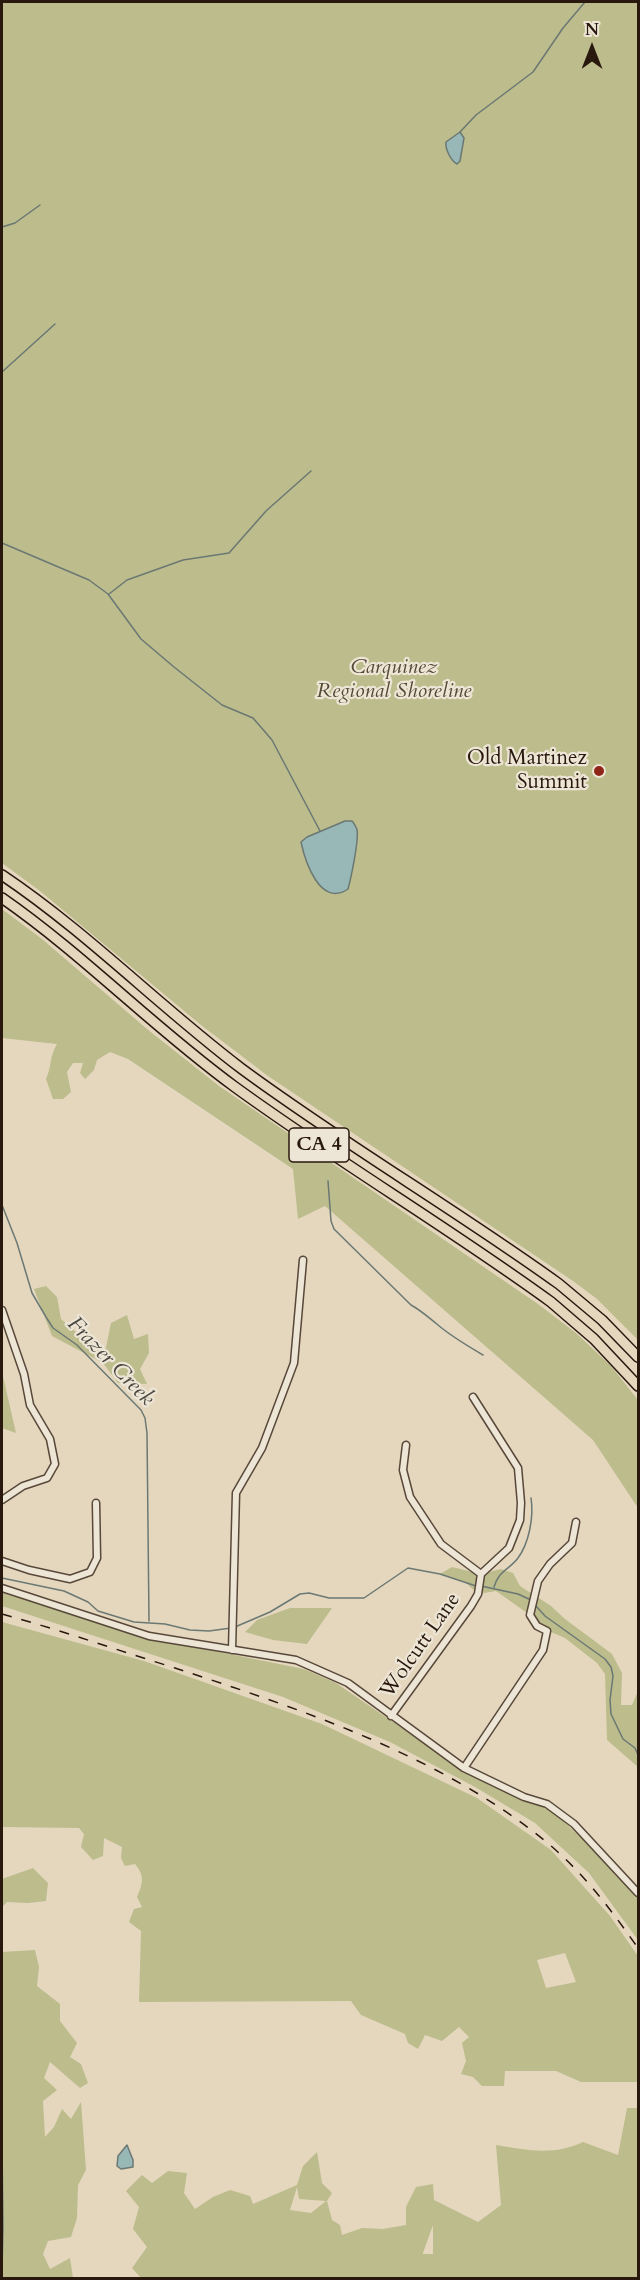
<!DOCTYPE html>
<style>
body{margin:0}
#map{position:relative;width:640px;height:2280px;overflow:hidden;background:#e4d7be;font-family:Cardo,serif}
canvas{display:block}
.frame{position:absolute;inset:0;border:3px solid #29180e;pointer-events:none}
.north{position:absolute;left:562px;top:18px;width:60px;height:60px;-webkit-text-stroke:4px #ede5d5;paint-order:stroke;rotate:0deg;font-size:16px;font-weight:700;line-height:24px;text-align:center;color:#29180e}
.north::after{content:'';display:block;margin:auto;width:21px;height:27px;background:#29180e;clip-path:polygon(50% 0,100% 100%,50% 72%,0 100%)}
</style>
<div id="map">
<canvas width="640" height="2280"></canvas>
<div class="frame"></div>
<div class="north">N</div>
</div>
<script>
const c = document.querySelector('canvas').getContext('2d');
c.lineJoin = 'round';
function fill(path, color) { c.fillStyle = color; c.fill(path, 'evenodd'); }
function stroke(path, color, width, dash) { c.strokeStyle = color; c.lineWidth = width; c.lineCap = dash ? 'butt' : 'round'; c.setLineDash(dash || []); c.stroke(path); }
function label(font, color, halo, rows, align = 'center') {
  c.font = font + ' Cardo,serif'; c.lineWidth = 4.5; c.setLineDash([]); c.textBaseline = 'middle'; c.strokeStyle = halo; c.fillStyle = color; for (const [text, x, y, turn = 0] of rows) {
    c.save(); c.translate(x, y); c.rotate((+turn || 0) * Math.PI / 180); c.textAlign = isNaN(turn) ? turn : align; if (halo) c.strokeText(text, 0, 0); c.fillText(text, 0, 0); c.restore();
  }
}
const green = new Path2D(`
 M2,2H638V1340L597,1299L573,1281L268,1076L201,1025L40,891L2,863Z
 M2,909L42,939L147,1029L219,1086L538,1304L576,1333L611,1366L638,1400V1508L593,1440L325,1206L298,1219L293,1169L128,1059L110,1052L97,1060L94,1070L85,1079L80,1073L83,1063H73L67,1072L71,1092L63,1099H53L46,1079C52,1066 49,1057 57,1044L2,1038Z
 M46,1286L57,1297L61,1319L76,1332L94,1339L103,1362L111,1323L127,1315L134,1339L148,1334L149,1353L140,1369L147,1384L118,1383L103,1363L52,1336L34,1289Z
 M2,1372L16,1433L2,1428Z
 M452,1567L481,1574L501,1569L513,1573L520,1586L551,1606L565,1619L612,1654L622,1673L621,1705H632L638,1691V1767L607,1740L605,1674L597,1663L565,1638L537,1626L530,1615L496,1591L478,1594L465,1582L440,1574Z
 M2,1591L135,1635L304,1669L336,1683L466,1772L552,1811L597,1852L638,1898V1940L589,1873L535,1823L475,1787L390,1742L283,1697L2,1606Z
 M290,1608H332L307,1644L273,1640L245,1632L257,1620Z
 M2,1622L144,1661L322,1724L477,1798L551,1850L610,1916L638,1956V2082H581L556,2071H505L504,2086H482L473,2077L461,2074L466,2061L462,2043L469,2037L459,2027L442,2041L425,2035L418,2049L408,2043L405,2034L361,2015L351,2001L139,2002L141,1931L129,1922L134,1909L142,1907L137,1897C143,1883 145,1876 135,1864L125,1866L121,1858L122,1847L104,1838L103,1856L93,1860L81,1847L84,1834L79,1828L2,1827ZM565,1953L576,1982L546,1988L537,1960Z
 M33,1868L48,1883L46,1901L28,1903L7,1902L2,1907V1879Z
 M35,1950L39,1967L37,1986L60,2004V2021L77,2043L70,2057L81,2064L88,2083L80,2088L50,2062L44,2078L57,2090L43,2101L45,2137L54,2127L62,2109L71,2119L81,2102L86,2170L78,2185L77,2218L71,2237L48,2241L43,2254L50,2269L70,2258L73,2278H2V1952Z
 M627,2108H638V2278H141L132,2268L147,2247L133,2229L139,2207L126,2191L142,2175L152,2183L168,2171L187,2173L184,2193L195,2209L213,2197L230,2190L250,2196L253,2204L297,2185L303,2166L317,2152L322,2183L332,2193L327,2201L332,2220L340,2225L342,2235L362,2228L383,2229L406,2225V2207L416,2187L433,2184L434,2200L478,2222L501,2205L496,2145C526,2150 554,2156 583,2142L618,2155ZM297,2187L299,2199L326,2201L311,2213L290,2210ZM433,2225V2254H423V2253Z`);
const water = new Path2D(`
 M460,132L464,138L460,161L457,164C451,161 445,149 446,142Z
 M345,821H352C353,822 357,828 357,830C359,840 351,878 348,889C320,908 305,861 301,842L307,837Z
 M127,2145L133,2160V2167L121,2169L117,2166L118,2156Z`);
const stream = new Path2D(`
 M460,132L476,115L533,72L563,28L585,2
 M2,227L15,223L40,205
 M2,372L55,324
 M2,543L89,580L108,594L141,639L174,667L222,705L253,718L272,740L320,831
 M109,594L127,580L183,560L229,553L266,511L311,471
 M328,1181L331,1221L334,1229L411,1305C422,1311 429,1318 438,1325C452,1337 468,1346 483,1355
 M2,1205L17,1243L32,1293L46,1317L53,1328L77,1345L141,1410L145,1418L147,1433L149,1621
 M2,1578L64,1591L88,1602L98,1611L134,1622L165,1624L190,1630L209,1631L231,1628
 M481,1586L518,1594L531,1600
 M494,1587C499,1570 509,1570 518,1558C529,1543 534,1517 531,1498
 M536,1606L545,1616L605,1659L611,1667L613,1676L610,1700L611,1714L623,1739L635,1748L638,1755
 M235,1627L270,1612L300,1594L309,1593L329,1598H364L408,1568L440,1574L476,1586
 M2,2148L3,2227L2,2270`);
const minor = new Path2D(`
 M2,1310L24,1374L30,1405L50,1439L55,1464L47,1478L23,1486L2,1500
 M473,1397L518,1468L521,1503L520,1520L509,1548L481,1574
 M406,1445L403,1470L410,1497L441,1544L481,1574
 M2,1561L29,1570L70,1579L90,1572L97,1558L96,1503
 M2,1588L149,1636L296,1660L348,1683L464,1768L524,1797L547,1804L574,1824L638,1893
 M232,1650L236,1493L262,1448L294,1363L303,1260
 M391,1716L471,1606L478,1594L481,1574
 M464,1768L543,1650L547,1631L537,1626L530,1615L538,1581L550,1564L572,1543L576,1522`);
const highway = new Path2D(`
 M2,875C87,932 160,1007 242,1069C345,1145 455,1209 559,1284L602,1320L638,1357
 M2,898C84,955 154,1028 235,1087C338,1162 448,1227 551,1302L594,1339L638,1386`);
const rail = new Path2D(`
 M2,1614C60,1630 117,1650 175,1668C303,1710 445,1757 550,1845C585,1875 612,1911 638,1948`);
const markers = [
 [599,771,6,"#8f2418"]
];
const shields = [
 [319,1145,60]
];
const shieldNames = [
 ["CA 4",319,1145]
];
const parkNames = [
 ["Carquinez",394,668],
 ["Regional Shoreline",394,692]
];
const poiNames = [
 ["Old Martinez",587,759],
 ["Summit",587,783]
];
const streetNames = [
 ["Wolcutt Lane",421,1646,-55]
];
const waterNames = [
 ["Frazer Creek",110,1362,46]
];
fill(green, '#bcbc8c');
fill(water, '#97b8b7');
stroke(water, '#6b7873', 1.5);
stroke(stream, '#6b7873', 1.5);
stroke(minor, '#58483a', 9);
stroke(highway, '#29180e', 12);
stroke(minor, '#ede5d5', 6);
stroke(highway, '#e4d7be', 9);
stroke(rail, '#29180e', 1.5, [10, 10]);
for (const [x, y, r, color] of markers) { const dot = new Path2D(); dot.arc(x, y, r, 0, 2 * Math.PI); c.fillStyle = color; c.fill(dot); stroke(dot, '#ede5d5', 2); }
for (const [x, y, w] of shields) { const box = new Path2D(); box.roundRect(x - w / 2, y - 17, w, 34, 4.5); c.fillStyle = '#ede5d5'; c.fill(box); stroke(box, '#29180e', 1.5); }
label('bold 20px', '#29180e', null, shieldNames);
label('italic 21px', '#554934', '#ede5d5', parkNames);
label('21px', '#29180e', '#ede5d5', poiNames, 'right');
label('21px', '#29180e', '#ede5d5', streetNames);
label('italic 22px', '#4a4841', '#ede5d5', waterNames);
</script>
